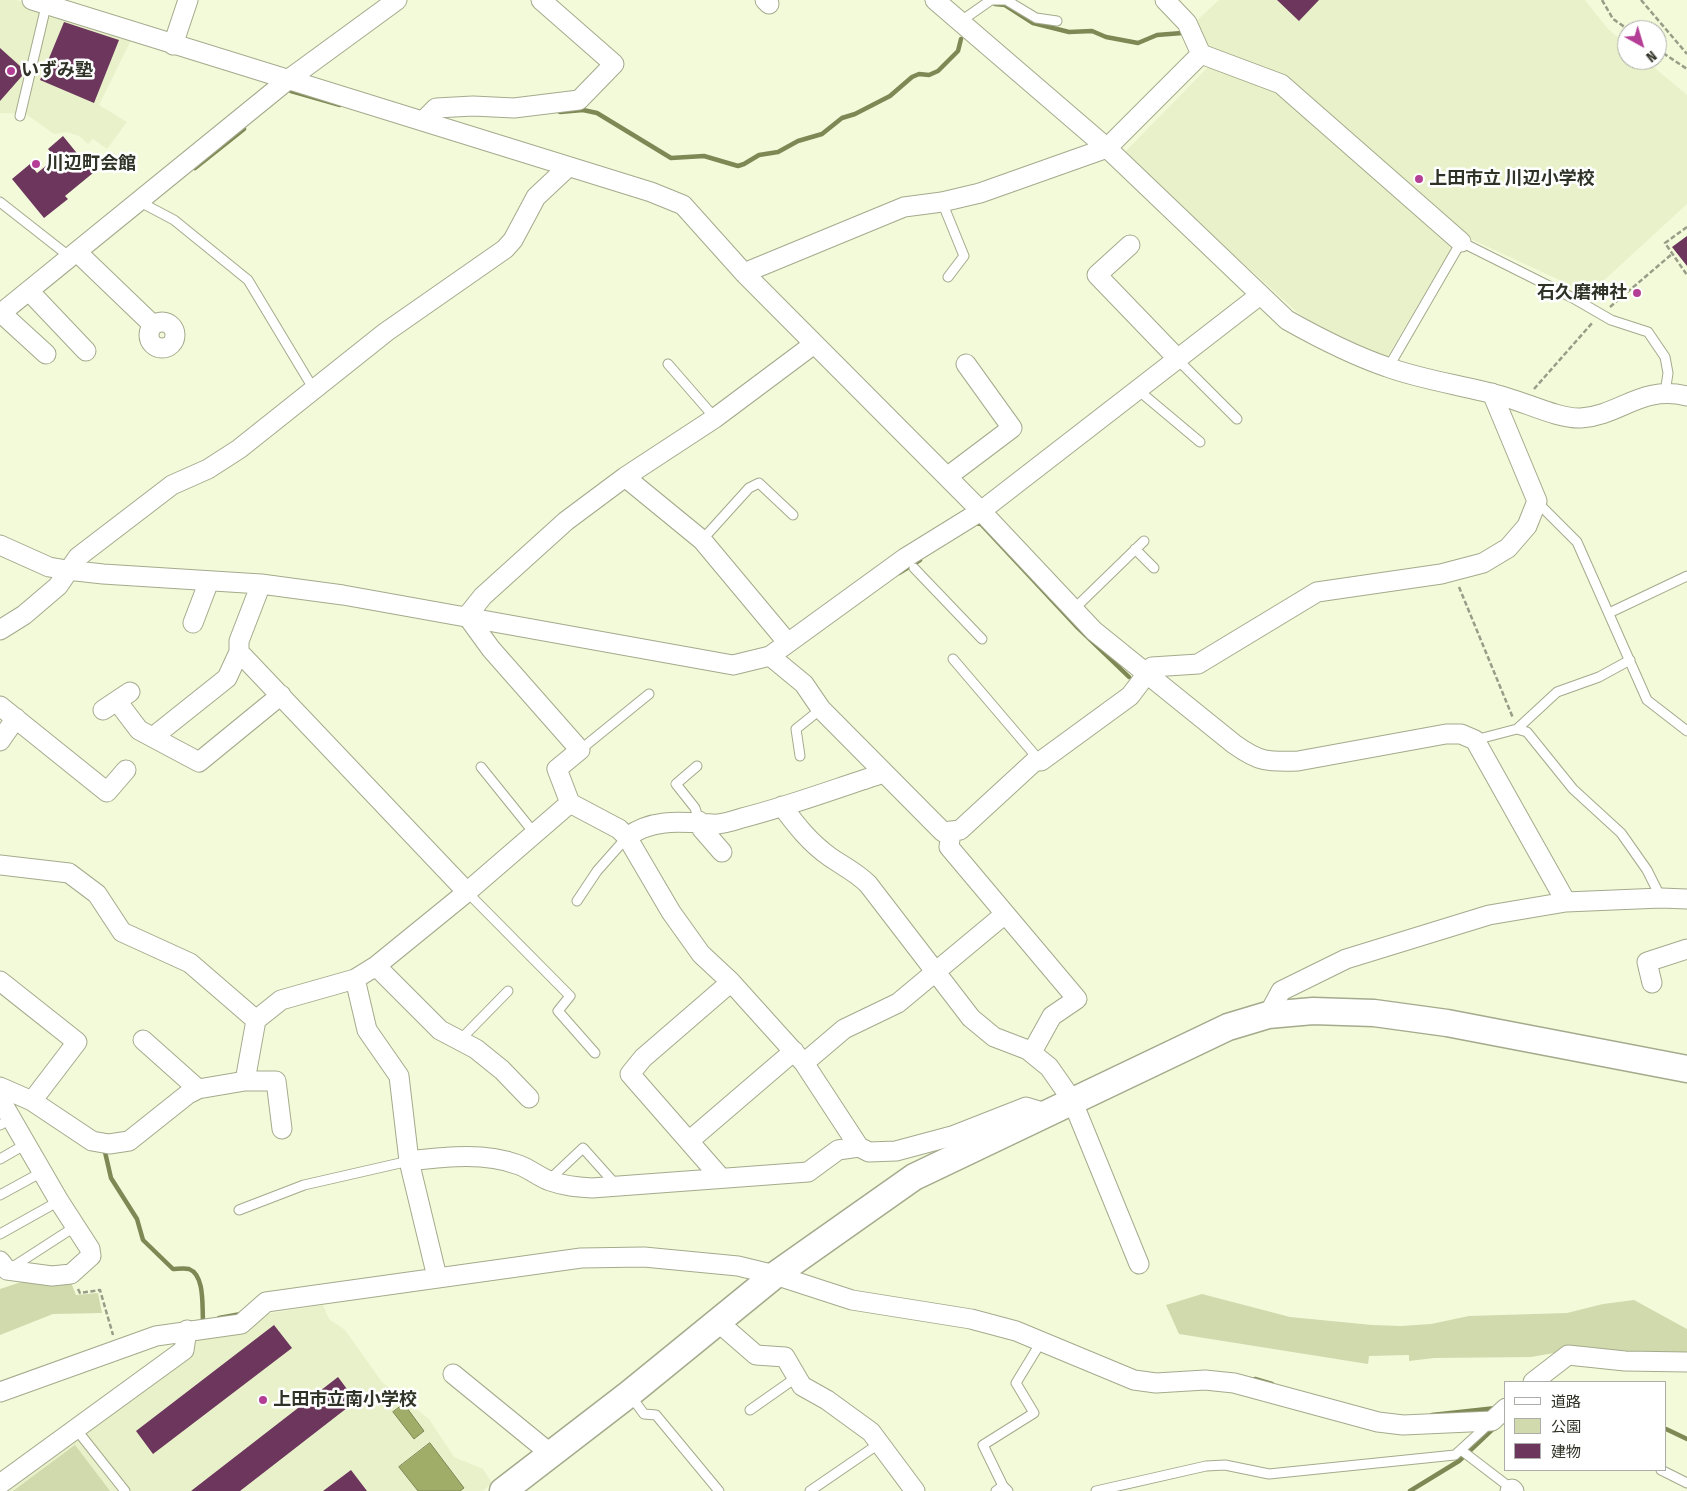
<!DOCTYPE html>
<meta charset="utf-8">
<style>
body{margin:0}
#map{position:relative;width:1687px;height:1491px;overflow:hidden;background:#f2fada;font-family:"Fira Sans Condensed","Noto Sans JP",sans-serif}
canvas{display:block}
.legend{position:absolute;left:1504px;top:1381px;width:162px;height:90px;box-sizing:border-box;background:#fff;border:1px solid #acada8;margin:0;padding:6px 9px;list-style:none;font-size:15px;color:#2f3226}
.legend li{display:flex;align-items:center;gap:10px;height:25px}
.legend b{width:25px;border:1px solid #acada8}
.north{position:absolute;left:1617px;top:20px;width:50px;height:50px;box-sizing:border-box;background:#fff;border:1px solid #acada8;border-radius:50%;rotate:141deg;font-size:14px;font-weight:700;line-height:20px;text-align:center;color:#2f3226}
.north::after{content:'';display:block;margin:auto;width:18px;height:22px;background:#b43e96;clip-path:polygon(50% 0,100% 100%,50% 72%,0 100%)}
</style>
<div id="map">
<canvas width="1687" height="1491"></canvas>
<ul class="legend">
<li><b style="height:6px;background:#fff"></b>道路</li>
<li><b style="height:14px;background:#d0daad"></b>公園</li>
<li><b style="height:14px;background:#6c365d"></b>建物</li>
</ul>
<div class="north">N</div>
</div>
<script>
const c = document.querySelector('canvas').getContext('2d');
c.lineJoin = 'round';
function fill(path, color) { c.fillStyle = color; c.fill(path, 'evenodd'); }
function stroke(path, color, width, dash) { c.strokeStyle = color; c.lineWidth = width; c.lineCap = dash ? 'butt' : 'round'; c.setLineDash(dash || []); c.stroke(path); }
function label(font, color, halo, rows, align = 'center') {
  c.font = font + ' "Fira Sans Condensed","Noto Sans JP",sans-serif'; c.lineWidth = 5; c.setLineDash([]); c.textBaseline = 'middle'; c.strokeStyle = halo; c.fillStyle = color; for (const [text, x, y, turn = 0] of rows) {
    c.save(); c.translate(x, y); c.rotate((+turn || 0) * Math.PI / 180); c.textAlign = isNaN(turn) ? turn : align; if (halo) c.strokeText(text, 0, 0); c.fillText(text, 0, 0); c.restore();
  }
}
const built = new Path2D(`
 M0,0H16L132,38L99,105L127,122L107,149L93,139L88,144L79,136L67,132L54,134L26,114L0,113Z
 M1219,0H1585L1608,29L1627,45V60H1645L1687,95V204L1587,296L1568,284L1460,234L1386,359L1328,334L1297,312L1123,154L1208,67L1192,25Z
 M323,1305L329,1319L345,1330L382,1382L429,1419L454,1457L483,1469L492,1483L483,1491H0L194,1335L259,1315Z`);
const green = new Path2D(`
 M70,1280L76,1295L98,1293L102,1313L53,1314L0,1335V1289L24,1281Z
 M1202,1294L1290,1317L1372,1325L1401,1326L1431,1324L1469,1316L1567,1313L1603,1304L1634,1300L1687,1329V1359L1565,1351L1531,1357L1434,1358L1409,1361V1355L1369,1356L1368,1364L1179,1334L1166,1305Z
 M75,1445L110,1491H13Z`);
const water = new Path2D(`
 M404,1404L424,1431L414,1439L393,1412Z
 M430,1443L464,1488L460,1491H418L399,1467Z`);
const stream = new Path2D(`
 M995,4L1005,5L1033,23L1069,32L1092,31L1106,37L1138,43L1157,35L1182,33
 M291,91L340,105
 M560,112L583,110L597,113L671,158L704,156L738,166L744,164L759,155L778,152L798,141L822,134L842,118L855,114L890,96L912,77L919,74L929,75L938,71L958,51L961,39
 M195,168L244,129
 M974,523L981,524L1078,628L1129,677
 M899,573L920,560
 M101,1149L105,1152L111,1178L137,1219L143,1240L173,1269C177,1269 184,1268 189,1269C205,1275 202,1307 203,1320
 M219,1318L241,1314
 M1255,1379L1272,1384
 M1432,1415L1496,1408
 M1666,1429L1687,1439
 M1410,1491L1459,1461L1496,1426`);
const building = new Path2D(`
 M1277,0H1319L1299,21Z
 M64,22L119,40L94,103L40,80Z
 M0,48L20,66L22,76L0,101Z
 M63,136L93,173L65,196L68,199L44,218L12,179L30,164L37,173L56,158L48,149Z
 M1687,236V266L1672,247Z
 M274,1325L292,1348L153,1454L136,1431Z
 M338,1377L356,1401L240,1491H191Z
 M351,1470L367,1491H323Z`);
const path = new Path2D(`
 M1602,0L1613,19L1629,30
 M1641,0L1687,54
 M1657,49L1687,69
 M1687,227L1665,243L1687,275
 M1610,307L1672,254
 M1534,389L1593,322
 M1459,587L1513,718
 M78,1289L80,1293L100,1290L113,1335`);
const lane = new Path2D(`
 M961,21L991,0H1006L1036,18L1057,21
 M20,116L47,2
 M0,202L70,257
 M140,202L174,220L248,280L313,388
 M942,202L964,256L948,277
 M1177,359L1237,419
 M668,364L715,418
 M1388,368L1461,242L1573,298L1611,320L1648,332L1665,357L1668,373L1665,393
 M1138,390L1200,442
 M1537,502L1577,542L1647,700L1687,731
 M702,540L749,488L759,483L793,515
 M1135,549L1154,568
 M914,568L982,639
 M1074,609L1144,541
 M1609,613L1687,576
 M953,659L1040,761
 M1517,729L1557,692L1599,677L1630,660
 M1475,740L1517,729L1527,732L1573,789L1621,833L1647,870L1661,898
 M580,750L649,694
 M800,756L796,729L821,709
 M697,766L676,784L695,808L699,821
 M481,767L535,834
 M467,892L570,996L558,1011L595,1053
 M577,901L597,871L627,837
 M460,1040L508,991
 M0,1125L11,1119
 M0,1159L26,1144
 M549,1180L583,1148L617,1186
 M0,1195L42,1172
 M239,1210L304,1185L409,1161
 M0,1234L59,1201
 M11,1268L76,1226
 M630,1395L644,1414L656,1415L719,1491
 M750,1410L797,1377
 M76,1429L125,1491
 M1461,1450L1512,1489
 M1661,1470L1687,1483
 M1003,1486L983,1445L1034,1413L1016,1383L1041,1342
 M810,1491L880,1443
 M996,1491L1003,1486L1008,1491
 M1096,1491L1206,1466L1225,1465L1269,1474L1455,1455L1490,1423`);
const street = new Path2D(`
 M32,0L651,192L683,205L744,273L981,511L1094,631L1234,744C1259,762 1267,762 1298,761L1446,734H1461L1475,740L1566,902
 M765,0L769,4
 M935,0L1107,148L1287,320C1319,338 1352,355 1387,367C1425,381 1469,386 1508,398C1529,404 1560,419 1581,418C1621,415 1641,385 1687,396
 M1165,0L1187,23L1201,54L1281,84L1461,242
 M173,45L188,0
 M423,121L436,108L473,106L514,108L579,100L614,64L541,0
 M1130,245L1097,275L1177,358
 M77,252L153,325
 M744,273L904,207L942,202L980,193L1107,148L1201,54
 M29,291L86,351
 M0,312L46,354
 M0,314L289,79L397,0
 M149 335a13 13 0 1 1 26 0a13 13 0 1 1-26 0Z
 M625,477L702,540L788,643
 M947,477L1012,428L966,364
 M0,545L49,567L67,570L103,574L261,584L343,595L733,665L770,656L905,558L981,511L1260,295
 M467,616L483,596L566,521L625,477L715,418L814,344
 M193,623L209,581
 M0,630L24,615L58,586L78,557L172,485L208,469L239,449L386,332L505,249L513,240L536,197L568,167
 M239,652L467,892
 M770,656L804,684L821,709L943,832L960,830L1035,761H1041L1130,696L1152,667L1198,664L1317,592L1441,574L1483,563L1508,548L1527,526L1537,501L1492,393
 M117,701L139,730L199,762L281,695
 M0,706L107,792L126,770
 M103,710L130,692
 M153,737L227,678L239,652V641L261,584
 M0,741L16,718
 M570,803L619,829L627,837L671,912L701,954L731,982L804,1063L859,1147L869,1152L896,1151L952,1136L1026,1107L1046,1113
 M782,806C796,825 810,843 830,857C843,866 856,872 868,884L971,1018L994,1037L1028,1050L1049,1067L1072,1100L1139,1264
 M699,821L702,829L722,852
 M951,831L949,847L1077,999L1052,1016L1032,1052
 M627,837C653,818 682,822 712,824C720,825 733,821 742,818C790,806 837,788 884,773
 M0,865L69,873L97,894L122,932L190,963L256,1020
 M376,966L440,1030L476,1049L502,1070L529,1098
 M355,979L367,1030L399,1076L409,1161L437,1277
 M0,981L77,1042L32,1101
 M1652,983L1647,962L1687,949
 M1268,1015L1281,991L1346,959L1489,915L1566,902L1661,898L1687,899
 M143,1040L198,1089
 M804,1063L844,1029L898,1003L1005,914
 M245,1081H276L282,1129
 M0,1087L32,1101L92,1141L109,1144L129,1141L188,1094L198,1089L245,1081L256,1020L281,1000L355,979L376,966L467,892L570,803L557,769L580,750L491,649L467,616
 M0,1099L59,1201L90,1249L91,1256L71,1274L52,1276L7,1270L0,1261
 M689,1141L794,1051
 M409,1161C445,1157 484,1152 519,1165C530,1169 539,1177 550,1181C564,1186 577,1187 592,1188L808,1172L838,1150L859,1147
 M721,1178L630,1074L643,1058L731,982
 M718,1322L756,1355L785,1357L802,1386L827,1400L871,1432L915,1491
 M453,1374L551,1454
 M1533,1382L1568,1355L1625,1361L1687,1362
 M0,1392L156,1336L241,1324L266,1302L581,1258L644,1257L738,1266L775,1275L852,1300L971,1319L1016,1331L1134,1380L1156,1383L1205,1380L1234,1383L1378,1422L1403,1425L1492,1421L1506,1408
 M0,1484L184,1350L187,1330
 M1510,1491L1512,1489L1514,1491`);
const secondary = new Path2D(`
 M503,1491L629,1394L775,1275L914,1177L1228,1027L1268,1015L1313,1011L1374,1013L1447,1023L1687,1069`);
const markers = [
 [11,71,5,"#b43e96"],
 [36,164,5,"#b43e96"],
 [1419,179,5,"#b43e96"],
 [1637,293,5,"#b43e96"],
 [263,1400,5,"#b43e96"]
];
const poiNames = [
 ["いずみ塾",21,71],
 ["川辺町会館",46,164],
 ["上田市立 川辺小学校",1429,179],
 ["石久磨神社",1627,293,"right"],
 ["上田市立南小学校",273,1400]
];
fill(built, '#e8f1c9');
fill(green, '#d0daad');
fill(water, '#a0ad69');
stroke(water, '#7e8855', 1);
stroke(stream, '#7e8855', 4.5);
fill(building, '#6c365d');
stroke(lane, '#a4aa8c', 11);
stroke(street, '#a4aa8c', 21);
stroke(secondary, '#a4aa8c', 29);
stroke(path, '#979d86', 2.5, [5, 2.5]);
stroke(lane, '#fff', 9);
stroke(street, '#fff', 19);
stroke(secondary, '#fff', 26);
for (const [x, y, r, color] of markers) { const dot = new Path2D(); dot.arc(x, y, r, 0, 2 * Math.PI); c.fillStyle = color; c.fill(dot); stroke(dot, '#fff', 2); }
label('bold 18px', '#2f3226', '#fff', poiNames, 'left');
</script>
